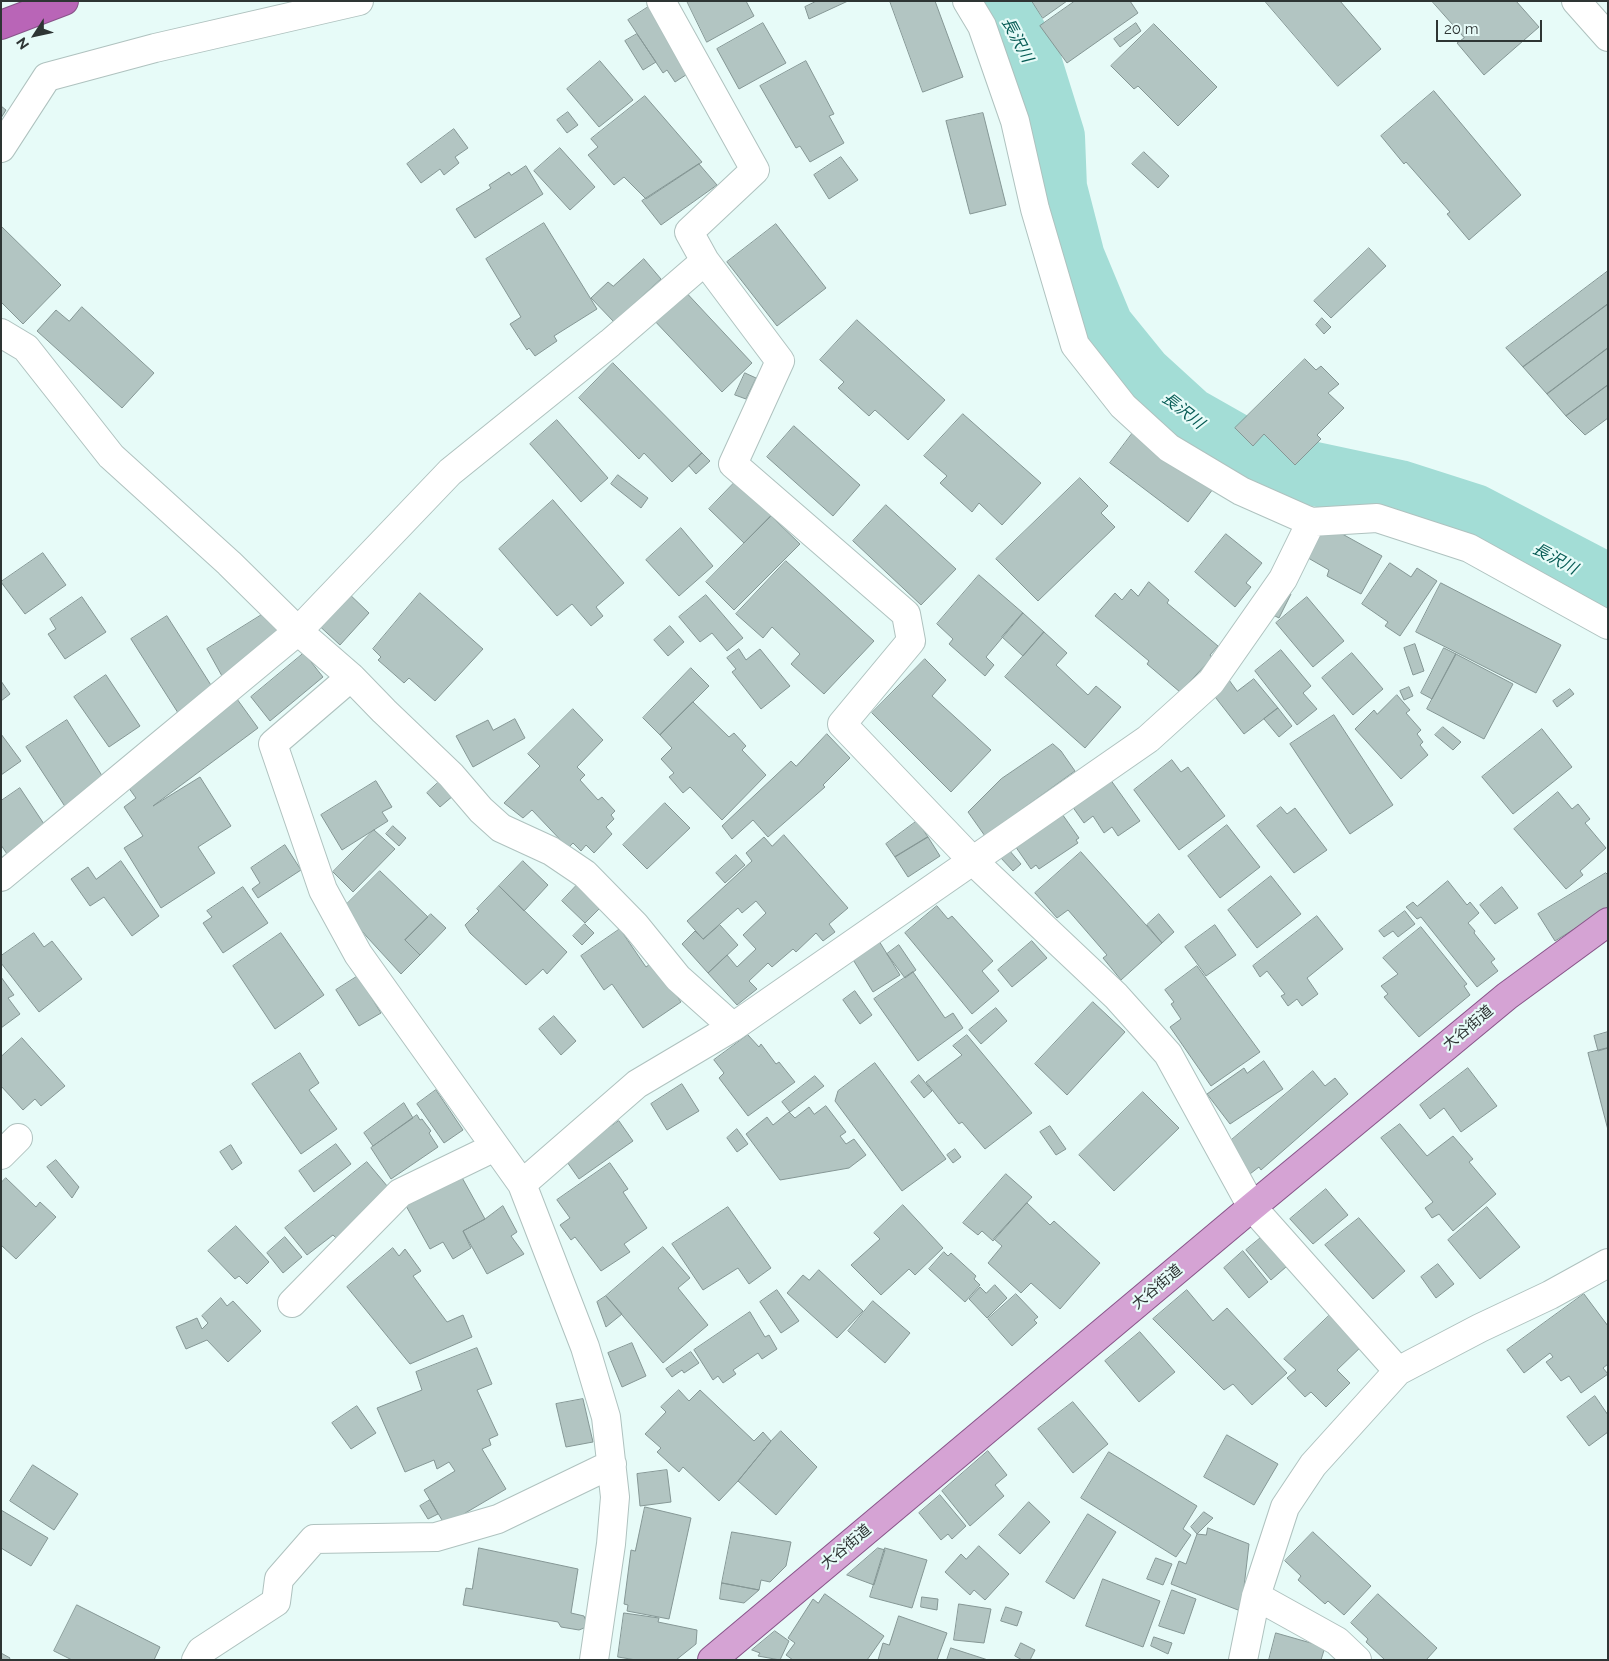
<!DOCTYPE html>
<meta charset="utf-8">
<style>
body{margin:0}
#map{position:relative;width:1609px;height:1661px;overflow:hidden;background:#e7fbf8;font-family:Raleway,sans-serif}
canvas{display:block}
.frame{position:absolute;inset:0;border:2px solid #2e3534;pointer-events:none}
.north{position:absolute;left:10px;top:10px;width:50px;height:50px;-webkit-text-stroke:4px #e7fbf8;paint-order:stroke;rotate:235deg;font-size:14px;font-weight:700;line-height:20px;text-align:center;color:#2e3534}
.north::after{content:'';display:block;margin:auto;width:18px;height:22px;background:#2e3534;clip-path:polygon(50% 0,100% 100%,50% 72%,0 100%)}
.scale{position:absolute;left:1436px;top:20px;width:106px;height:22px;box-sizing:border-box;border:2px solid #2e3534;border-top:0;padding-left:6px;font-size:15px;line-height:18px;white-space:nowrap;color:#2e3534;-webkit-text-stroke:4px #e7fbf8;paint-order:stroke}
</style>
<div id="map">
<canvas width="1609" height="1661"></canvas>
<div class="frame"></div>
<div class="north">N</div>
<div class="scale">20 m</div>
</div>
<script>
const c = document.querySelector('canvas').getContext('2d');
c.lineJoin = 'round';
function stroke(path, color, width, dash) { c.strokeStyle = color; c.lineWidth = width; c.lineCap = dash ? 'butt' : 'round'; c.setLineDash(dash || []); c.stroke(path); }
function fill(path, color) { c.fillStyle = color; c.fill(path, 'evenodd'); }
function label(font, color, halo, rows, align = 'center') {
  c.font = font + ' Raleway,"Noto Sans JP",sans-serif'; c.lineWidth = 4.5; c.setLineDash([]); c.textBaseline = 'middle'; c.strokeStyle = halo; c.fillStyle = color; for (const [text, x, y, turn = 0] of rows) {
    c.save(); c.translate(x, y); c.rotate((+turn || 0) * Math.PI / 180); c.textAlign = isNaN(turn) ? turn : align; if (halo) c.strokeText(text, 0, 0); c.fillText(text, 0, 0); c.restore();
  }
}
const river = new Path2D(`
 M996,1L1029,60L1053,137L1055,188L1073,258L1102,328L1141,376L1187,418L1268,464L1399,492L1474,516L1608,586`);
const building = new Path2D(`
 M687,1H746L754,16L707,42Z
 M817,1H848L809,19L805,7Z
 M890,1H935L963,77L923,92Z
 M1032,1H1067L1043,18Z
 M1075,1H1130L1138,13L1067,63L1040,26Z
 M1265,1H1340L1381,49L1338,86Z
 M1432,1H1516L1539,27L1484,75L1457,43L1464,38Z
 M653,4L692,71L675,82L667,70L663,73L628,20Z
 M763,23L786,63L739,89L717,49Z
 M1136,23L1141,31L1120,47L1114,39Z
 M1154,24L1217,87L1178,126L1138,86L1134,89L1111,66Z
 M637,34L656,62L643,70L625,41Z
 M600,61L633,100L599,127L567,89Z
 M806,61L834,114L829,116L844,143L810,162L800,146L796,148L760,86Z
 M1434,91L1521,195L1469,240L1447,214L1450,212L1406,162L1404,164L1381,136Z
 M645,96L702,162L646,199L624,177L614,185L588,155L598,147L591,139Z
 M1,106L6,110L1,118Z
 M568,112L578,125L567,133L557,120Z
 M983,113L1006,205L970,214L946,121Z
 M454,129L468,148L455,157L459,163L444,175L440,169L421,183L407,164Z
 M560,148L595,187L570,210L534,171Z
 M1144,152L1169,176L1158,188L1132,164Z
 M841,157L858,180L829,199L814,175Z
 M699,164L717,185L661,225L642,201Z
 M526,166L543,194L475,238L456,209L491,188L489,185L509,172L511,175Z
 M544,223L597,309L554,336L557,341L535,356L529,348L527,350L510,324L521,317L486,259Z
 M776,224L826,288L777,326L727,262Z
 M1,226L61,285L23,324L1,302Z
 M1369,248L1386,266L1331,318L1314,301Z
 M644,259L661,279L614,322L591,298L608,282L613,286Z
 M1608,271V304L1523,367L1506,348Z
 M682,288L752,363L722,392L651,317Z
 M1608,304V348L1547,394L1523,367Z
 M82,307L154,373L122,408L37,331L56,310L69,321Z
 M1322,318L1331,327L1324,334L1316,325Z
 M857,320L945,400L908,440L875,410L869,416L838,388L844,382L820,360Z
 M1608,348V385L1566,416L1547,394Z
 M1305,359L1316,370L1321,366L1339,384L1328,393L1344,408L1317,435L1321,439L1295,465L1264,434L1253,446L1235,428Z
 M613,363L702,453L672,482L644,453L639,459L579,398Z
 M745,373L756,378L746,399L735,395Z
 M1608,385V418L1585,435L1566,416Z
 M963,414L1041,483L1002,525L979,503L972,512L940,483L947,476L924,456Z
 M557,420L608,478L581,502L530,444Z
 M794,426L860,485L833,516L767,457Z
 M1135,430L1213,489L1188,522L1110,463Z
 M702,453L710,461L696,474L689,466Z
 M618,475L648,498L641,508L611,484Z
 M1080,478L1108,506L1101,513L1115,527L1038,601L996,559Z
 M736,481L771,516L744,543L709,509Z
 M553,500L624,583L596,607L603,616L591,626L572,604L557,616L499,549Z
 M886,505L956,569L921,605L853,541Z
 M771,516L800,544L734,610L706,582Z
 M1326,525L1382,556L1361,594L1327,576L1329,570L1303,555L1318,539Z
 M681,528L713,566L679,596L646,560Z
 M1226,534L1262,563L1246,583L1251,587L1235,607L1195,572Z
 M43,553L66,585L25,614L1,582Z
 M786,561L874,641L824,694L791,664L800,654L772,627L763,638L736,614Z
 M1390,563L1411,577L1417,568L1437,581L1400,636L1385,626L1388,622L1362,604Z
 M979,575L1023,613L986,657L994,665L985,676L949,644L953,639L937,624Z
 M1149,582L1169,600L1167,603L1218,646L1210,655L1212,658L1180,692L1147,664L1149,661L1095,616L1115,593L1122,600L1131,589L1138,596Z
 M1441,583L1561,645L1536,693L1416,632Z
 M344,589L369,613L340,645L314,621Z
 M1284,591L1291,594L1279,618L1273,615Z
 M420,593L483,649L435,701L409,678L404,683L378,660L381,657L373,649Z
 M706,595L743,638L727,651L712,633L700,642L679,617Z
 M82,597L106,632L65,659L48,634L56,629L50,619Z
 M1307,597L1344,641L1313,667L1276,623Z
 M268,611L284,635L222,676L207,649Z
 M1023,613L1044,632L1023,656L1002,637Z
 M167,616L216,693L180,716L131,639Z
 M670,626L684,642L668,656L654,640Z
 M1044,632L1067,653L1056,665L1088,695L1096,686L1121,707L1085,748L1005,677Z
 M1415,644L1424,671L1413,675L1404,648Z
 M1444,648L1456,654L1432,699L1421,693Z
 M739,649L746,660L760,649L790,686L761,709L732,672L736,669L727,658Z
 M1281,650L1311,686L1303,693L1317,709L1297,725L1255,671Z
 M304,653L323,677L270,721L251,697Z
 M1352,653L1383,689L1353,715L1322,678Z
 M1456,654L1513,684L1484,739L1427,709Z
 M925,659L946,680L932,696L991,750L951,792L872,713Z
 M691,668L709,686L660,735L643,718Z
 M106,675L140,726L109,747L74,697Z
 M1254,679L1278,708L1244,734L1212,693L1229,680L1237,691Z
 M1,681L10,694L1,701Z
 M1409,687L1413,696L1404,700L1400,691Z
 M1570,689L1574,694L1557,707L1553,701Z
 M1397,695L1410,710L1406,713L1421,730L1417,734L1423,742L1420,745L1428,755L1401,779L1355,729L1374,710L1377,714Z
 M237,699L258,728L153,806L200,777L231,826L198,847L215,873L161,908L124,848L143,836L124,807L136,798L128,787Z
 M693,702L729,737L734,733L746,746L742,750L766,775L722,820L690,787L683,793L669,777L674,773L661,759L672,748L660,735Z
 M1278,708L1292,726L1279,737L1264,719Z
 M573,709L603,740L577,767L585,775L580,780L598,800L602,797L615,811L611,815L614,819L606,827L612,834L594,853L586,845L581,851L573,843L568,848L532,810L523,818L504,803L540,766L528,754Z
 M1334,715L1393,805L1350,834L1290,744Z
 M515,719L525,738L473,767L456,736L488,720L493,730Z
 M67,720L106,782L66,808L26,747Z
 M1443,727L1461,742L1453,750L1435,735Z
 M1542,729L1572,767L1513,814L1482,777Z
 M1,734L21,761L1,775Z
 M827,734L850,758L823,785L825,787L768,837L753,820L732,839L722,826L791,761L796,766Z
 M1053,744L1061,751L1075,771L985,836L968,812L1001,779Z
 M1172,760L1181,772L1188,767L1225,816L1179,850L1134,790Z
 M1110,779L1140,821L1118,836L1112,827L1104,833L1093,816L1084,823L1072,806Z
 M376,781L392,807L382,812L388,821L342,850L321,815Z
 M440,781L454,795L440,807L427,793Z
 M20,788L46,827L7,854L1,845V801Z
 M1558,792L1572,809L1578,804L1590,819L1585,823L1606,848L1580,871L1583,875L1566,889L1514,829Z
 M665,803L690,828L647,869L623,845Z
 M1281,807L1287,814L1295,808L1327,850L1294,873L1257,826Z
 M1060,811L1079,838L1076,840L1078,843L1039,869L1036,865L1031,869L1013,843Z
 M917,821L928,837L895,857L886,844Z
 M1227,825L1260,867L1220,898L1188,856Z
 M393,826L406,838L399,846L386,834Z
 M374,830L395,849L353,892L333,872Z
 M784,835L848,908L829,924L835,932L823,941L816,933L796,952L793,949L772,967L768,963L749,981L757,989L737,1005L708,973L727,955L737,967L756,949L743,935L766,913L756,901L742,913L738,908L703,939L687,921L752,861L746,853L764,837L772,846Z
 M928,837L940,856L908,877L895,857Z
 M285,845L301,870L258,898L252,889L260,883L251,868Z
 M1009,850L1021,864L1013,871L1000,857Z
 M1081,852L1162,943L1121,980L1103,958L1107,955L1068,910L1057,918L1035,893Z
 M736,855L745,865L725,883L716,873Z
 M121,861L159,916L132,936L104,897L90,906L71,879L88,867L96,879Z
 M523,861L548,885L524,911L499,886Z
 M380,871L428,917L405,940L420,955L401,974L367,937L343,908Z
 M1606,873L1608,875V908L1555,941L1538,914Z
 M1271,876L1301,914L1257,948L1228,910Z
 M1448,881L1467,905L1470,902L1479,913L1468,923L1475,931L1474,933L1495,959L1491,962L1498,971L1477,987L1421,917L1417,919L1406,907L1413,902L1417,906Z
 M577,885L600,908L585,923L562,901Z
 M499,886L567,952L547,974L543,969L526,985L470,933L465,925L479,911L477,909Z
 M243,887L268,923L223,953L203,923L212,917L207,911Z
 M1502,887L1518,908L1495,924L1480,905Z
 M937,906L948,919L952,916L993,961L982,971L999,991L972,1014L905,933Z
 M1405,911L1415,924L1398,937L1393,931L1384,937L1379,931Z
 M431,914L446,928L420,955L405,940Z
 M1159,914L1174,932L1162,943L1147,925Z
 M1317,916L1343,949L1307,978L1318,994L1302,1006L1297,999L1288,1006L1281,996L1285,994L1267,971L1260,977L1253,966Z
 M585,924L594,933L582,945L573,936Z
 M720,925L738,945L708,973L682,944L695,931L703,939Z
 M1215,925L1236,955L1206,976L1185,947Z
 M1421,927L1467,984L1464,986L1470,995L1419,1037L1384,997L1388,994L1381,986L1398,974L1383,958Z
 M620,929L646,967L653,962L681,1002L643,1028L612,984L604,990L581,956Z
 M34,933L44,947L52,941L82,979L39,1012L1,963V956Z
 M281,933L324,995L275,1029L233,966Z
 M879,941L900,975L873,992L852,958Z
 M1032,941L1047,958L1012,987L998,970Z
 M899,945L916,970L905,978L887,954Z
 M1197,966L1260,1052L1211,1086L1170,1027L1181,1019L1171,1004L1174,1002L1165,990Z
 M913,972L945,1018L953,1013L963,1028L918,1061L874,999Z
 M358,976L381,1013L359,1026L336,990Z
 M1,977L14,995L8,998L20,1014L1,1028Z
 M855,991L872,1015L860,1024L843,1000Z
 M1093,1002L1125,1032L1067,1095L1035,1064Z
 M996,1008L1007,1021L981,1044L969,1030Z
 M554,1016L576,1041L561,1055L539,1029Z
 M1608,1032V1048L1598,1051L1594,1036Z
 M748,1035L759,1047L761,1044L776,1064L779,1062L795,1082L748,1116L719,1078L724,1073L714,1060Z
 M967,1035L1032,1113L985,1149L962,1122L959,1124L926,1082L962,1055L953,1046Z
 M22,1038L65,1086L41,1106L35,1099L23,1110L1,1086V1057Z
 M1608,1048V1130L1588,1053Z
 M300,1053L319,1083L309,1090L337,1129L301,1154L252,1084Z
 M1264,1061L1283,1089L1230,1124L1207,1094L1244,1068L1247,1073Z
 M875,1063L946,1159L902,1191L835,1101L838,1091Z
 M1468,1068L1497,1106L1461,1132L1444,1108L1430,1119L1420,1105Z
 M1313,1071L1325,1086L1335,1078L1348,1094L1261,1170L1259,1167L1246,1177L1228,1143Z
 M919,1075L932,1091L924,1098L911,1082Z
 M815,1076L824,1086L790,1112L782,1102Z
 M682,1084L699,1111L667,1130L651,1104Z
 M436,1090L463,1130L444,1143L417,1104Z
 M1143,1092L1179,1128L1114,1191L1079,1155Z
 M404,1103L413,1118L373,1146L364,1133Z
 M826,1106L846,1132L840,1136L846,1144L854,1139L866,1155L849,1168L780,1180L746,1134L767,1117L773,1125L789,1112L795,1118L809,1107L814,1114Z
 M417,1115L420,1120L422,1119L431,1131L429,1133L438,1147L391,1179L371,1148Z
 M619,1121L633,1141L579,1179L565,1159Z
 M1400,1124L1427,1156L1453,1136L1473,1159L1469,1162L1496,1194L1453,1231L1439,1214L1432,1218L1425,1208L1433,1202L1381,1138Z
 M1050,1126L1066,1149L1056,1155L1040,1132Z
 M737,1129L748,1144L737,1152L727,1138Z
 M336,1144L351,1164L314,1192L299,1171Z
 M231,1145L242,1163L232,1170L220,1152Z
 M955,1149L961,1157L953,1163L947,1155Z
 M56,1160L79,1187L72,1198L47,1167Z
 M367,1162L393,1193L336,1238L333,1235L307,1255L285,1228Z
 M610,1163L628,1189L623,1192L647,1228L624,1244L630,1252L601,1271L575,1237L571,1240L560,1225L570,1218L557,1200Z
 M460,1174L485,1219L463,1231L471,1248L453,1259L443,1242L430,1249L405,1204Z
 M1006,1174L1032,1197L993,1241L982,1231L978,1235L963,1223Z
 M6,1178L36,1207L40,1202L56,1217L16,1259L1,1245V1183Z
 M1326,1189L1348,1215L1313,1244L1290,1219Z
 M1027,1203L1050,1225L1054,1221L1100,1263L1060,1309L1031,1283L1021,1293L988,1263L1002,1246L994,1239Z
 M903,1205L943,1248L915,1275L909,1269L881,1295L851,1265L880,1239L874,1233Z
 M503,1206L517,1232L511,1236L524,1254L487,1274L463,1231L485,1219Z
 M728,1207L771,1268L749,1284L738,1268L703,1290L672,1244Z
 M1487,1207L1520,1247L1480,1279L1448,1240Z
 M1359,1218L1405,1271L1373,1299L1325,1245Z
 M236,1226L269,1262L247,1284L239,1276L235,1279L208,1251Z
 M1269,1231L1294,1260L1271,1280L1246,1250Z
 M285,1237L302,1257L283,1273L267,1253Z
 M663,1247L690,1278L678,1288L708,1325L663,1363L606,1296Z
 M393,1248L399,1256L405,1249L421,1271L413,1276L447,1322L463,1315L472,1337L410,1364L347,1287Z
 M1243,1251L1268,1282L1249,1298L1224,1268Z
 M944,1252L948,1256L951,1253L976,1276L974,1279L980,1285L965,1302L929,1269Z
 M1438,1264L1454,1284L1436,1298L1421,1277Z
 M819,1270L863,1311L837,1338L787,1293L803,1275L809,1280Z
 M995,1285L1007,1298L987,1318L969,1299L980,1287L986,1293Z
 M777,1290L799,1321L781,1333L760,1302Z
 M1187,1290L1213,1321L1227,1308L1287,1373L1252,1405L1233,1384L1224,1390L1153,1319Z
 M1016,1294L1038,1317L1034,1320L1037,1323L1012,1346L988,1319Z
 M1584,1294L1608,1326V1364L1603,1368L1608,1374L1581,1393L1569,1376L1561,1381L1546,1362L1553,1357L1550,1353L1524,1373L1507,1350Z
 M606,1296L622,1314L606,1327L597,1302Z
 M221,1298L227,1306L233,1301L261,1331L228,1362L207,1340L186,1349L176,1327L197,1318L202,1329L208,1323L202,1316Z
 M873,1301L910,1333L885,1363L848,1331Z
 M750,1312L765,1337L769,1335L777,1349L762,1359L758,1353L733,1370L736,1374L723,1383L718,1376L713,1380L694,1350Z
 M1333,1312L1364,1344L1337,1370L1350,1383L1326,1407L1311,1392L1305,1397L1287,1378L1296,1370L1284,1359Z
 M1140,1332L1175,1372L1139,1402L1105,1361Z
 M632,1343L646,1376L622,1387L608,1353Z
 M477,1348L492,1384L477,1390L498,1435L489,1439L491,1445L482,1449L506,1489L445,1525L424,1490L455,1471L449,1462L437,1469L434,1460L405,1472L377,1408L422,1390L416,1372Z
 M691,1352L699,1363L684,1373L682,1370L672,1377L666,1369Z
 M679,1390L689,1401L700,1390L754,1441L763,1432L771,1441L738,1481L719,1501L683,1467L679,1472L657,1452L661,1448L645,1434L666,1412L661,1407Z
 M1595,1396L1608,1415V1432L1589,1446L1567,1417Z
 M583,1399L593,1442L566,1447L556,1404Z
 M1073,1402L1108,1444L1073,1473L1038,1429Z
 M357,1406L376,1433L351,1449L332,1423Z
 M781,1431L817,1467L776,1515L738,1481L771,1441Z
 M1227,1435L1278,1464L1254,1505L1204,1477Z
 M988,1451L1007,1475L995,1485L1004,1496L970,1526L942,1491Z
 M1109,1452L1197,1506L1183,1529L1191,1535L1176,1557L1081,1498Z
 M33,1465L78,1494L54,1530L10,1501Z
 M667,1470L671,1502L640,1506L637,1474Z
 M940,1495L966,1526L952,1539L948,1534L941,1540L919,1513Z
 M430,1500L438,1514L428,1519L420,1506Z
 M1029,1502L1050,1522L1020,1554L999,1535Z
 M645,1507L691,1518L669,1619L627,1611L628,1605L624,1604L631,1550L635,1551Z
 M1,1510L48,1538L31,1566L1,1548Z
 M1204,1512L1213,1518L1197,1534L1191,1527Z
 M1088,1514L1116,1532L1074,1599L1046,1582Z
 M1208,1528L1249,1544L1244,1587L1247,1588L1238,1610L1171,1584L1179,1561L1186,1564L1197,1534L1206,1535Z
 M732,1532L791,1542L786,1566L770,1582L761,1580L759,1590L722,1583Z
 M1313,1532L1371,1586L1344,1615L1328,1601L1325,1604L1298,1580L1301,1576L1285,1561Z
 M979,1546L1009,1574L985,1600L974,1590L970,1595L945,1572L961,1554L966,1559Z
 M479,1548L578,1569L571,1613L584,1616L587,1624L584,1628L579,1630L561,1627L558,1622L463,1605L466,1588L472,1589Z
 M878,1548L885,1550L874,1585L847,1575Z
 M885,1548L927,1560L912,1608L870,1597Z
 M1156,1558L1172,1564L1163,1585L1147,1579Z
 M1103,1579L1160,1601L1143,1647L1086,1626Z
 M722,1583L759,1590L744,1603L720,1599Z
 M1172,1590L1196,1599L1184,1634L1159,1626Z
 M825,1594L884,1636L867,1660H793L786,1655L795,1643L788,1638L813,1599L818,1603Z
 M1378,1594L1437,1648L1426,1660H1385L1366,1642L1368,1639L1351,1623Z
 M922,1597L938,1599L937,1610L921,1607Z
 M959,1604L991,1609L984,1643L954,1640Z
 M77,1605L160,1647L154,1660H72L54,1651Z
 M1006,1607L1022,1612L1017,1626L1001,1621Z
 M624,1613L659,1618L658,1622L697,1630L696,1644L676,1660H636L618,1657Z
 M899,1616L947,1633L937,1660H878L883,1643L889,1645Z
 M775,1631L789,1641L780,1660L758,1656L760,1653L752,1650Z
 M1276,1633L1325,1647L1321,1660H1269Z
 M1154,1637L1172,1643L1168,1654L1151,1646Z
 M1021,1643L1035,1650L1030,1660H1022L1015,1656Z
 M951,1648L988,1660H947Z
 M1,1653L10,1658L9,1660H1Z`);
const minor = new Path2D(`
 M661,1L755,170L689,232L705,261L780,361L733,464L906,614L911,641L842,724L972,860L1116,996L1168,1054L1252,1207L1398,1371
 M967,1L982,26L1015,121L1035,209L1075,345L1123,406L1169,448L1241,491L1311,522L1377,518L1469,548L1608,625
 M1576,1L1608,37
 M1,148L47,77L155,48L359,1
 M1,333L26,348L111,456L229,563L298,631L351,677L384,711L451,775L481,810L501,828L551,851L585,874L635,925L678,978L733,1027
 M351,677L273,744L323,890L358,954L522,1184L585,1347L606,1417L615,1497L611,1544L594,1660
 M1,877L298,631L450,472L610,343L705,261
 M1,1155L18,1138
 M522,1184L637,1084L733,1027L1148,739L1211,682L1283,579L1311,522
 M292,1303L400,1193L495,1147
 M1256,1596L1337,1641L1357,1660
 M196,1660L201,1651L276,1602L279,1579L314,1539L436,1537L498,1519L612,1464
 M1243,1660L1256,1596L1285,1507L1313,1465L1398,1371L1480,1328L1550,1295L1608,1263`);
const major = new Path2D(`
 M712,1660L1252,1207L1507,996L1608,922`);
const highway = new Path2D(`
 M1,25L64,1`);
const streetNames = [
 ["大谷街道",1468,1028,-40],
 ["大谷街道",1157,1287,-40],
 ["大谷街道",846,1547,-40]
];
const waterNames = [
 ["長沢川",1017,40,62],
 ["長沢川",1183,411,38],
 ["長沢川",1555,559,28]
];
stroke(river, '#a3ddd6', 64);
fill(building, '#b2c5c2');
stroke(building, '#859795', 1);
stroke(minor, '#afc2bf', 30);
stroke(major, '#885489', 30);
stroke(highway, '#885489', 30);
stroke(minor, '#fff', 28);
stroke(major, '#d5a3d4', 28);
stroke(highway, '#b965b7', 28);
label('15px', '#2e3534', '#e7fbf8', streetNames);
label('italic 16px', '#065b54', '#e7fbf8', waterNames);
</script>
